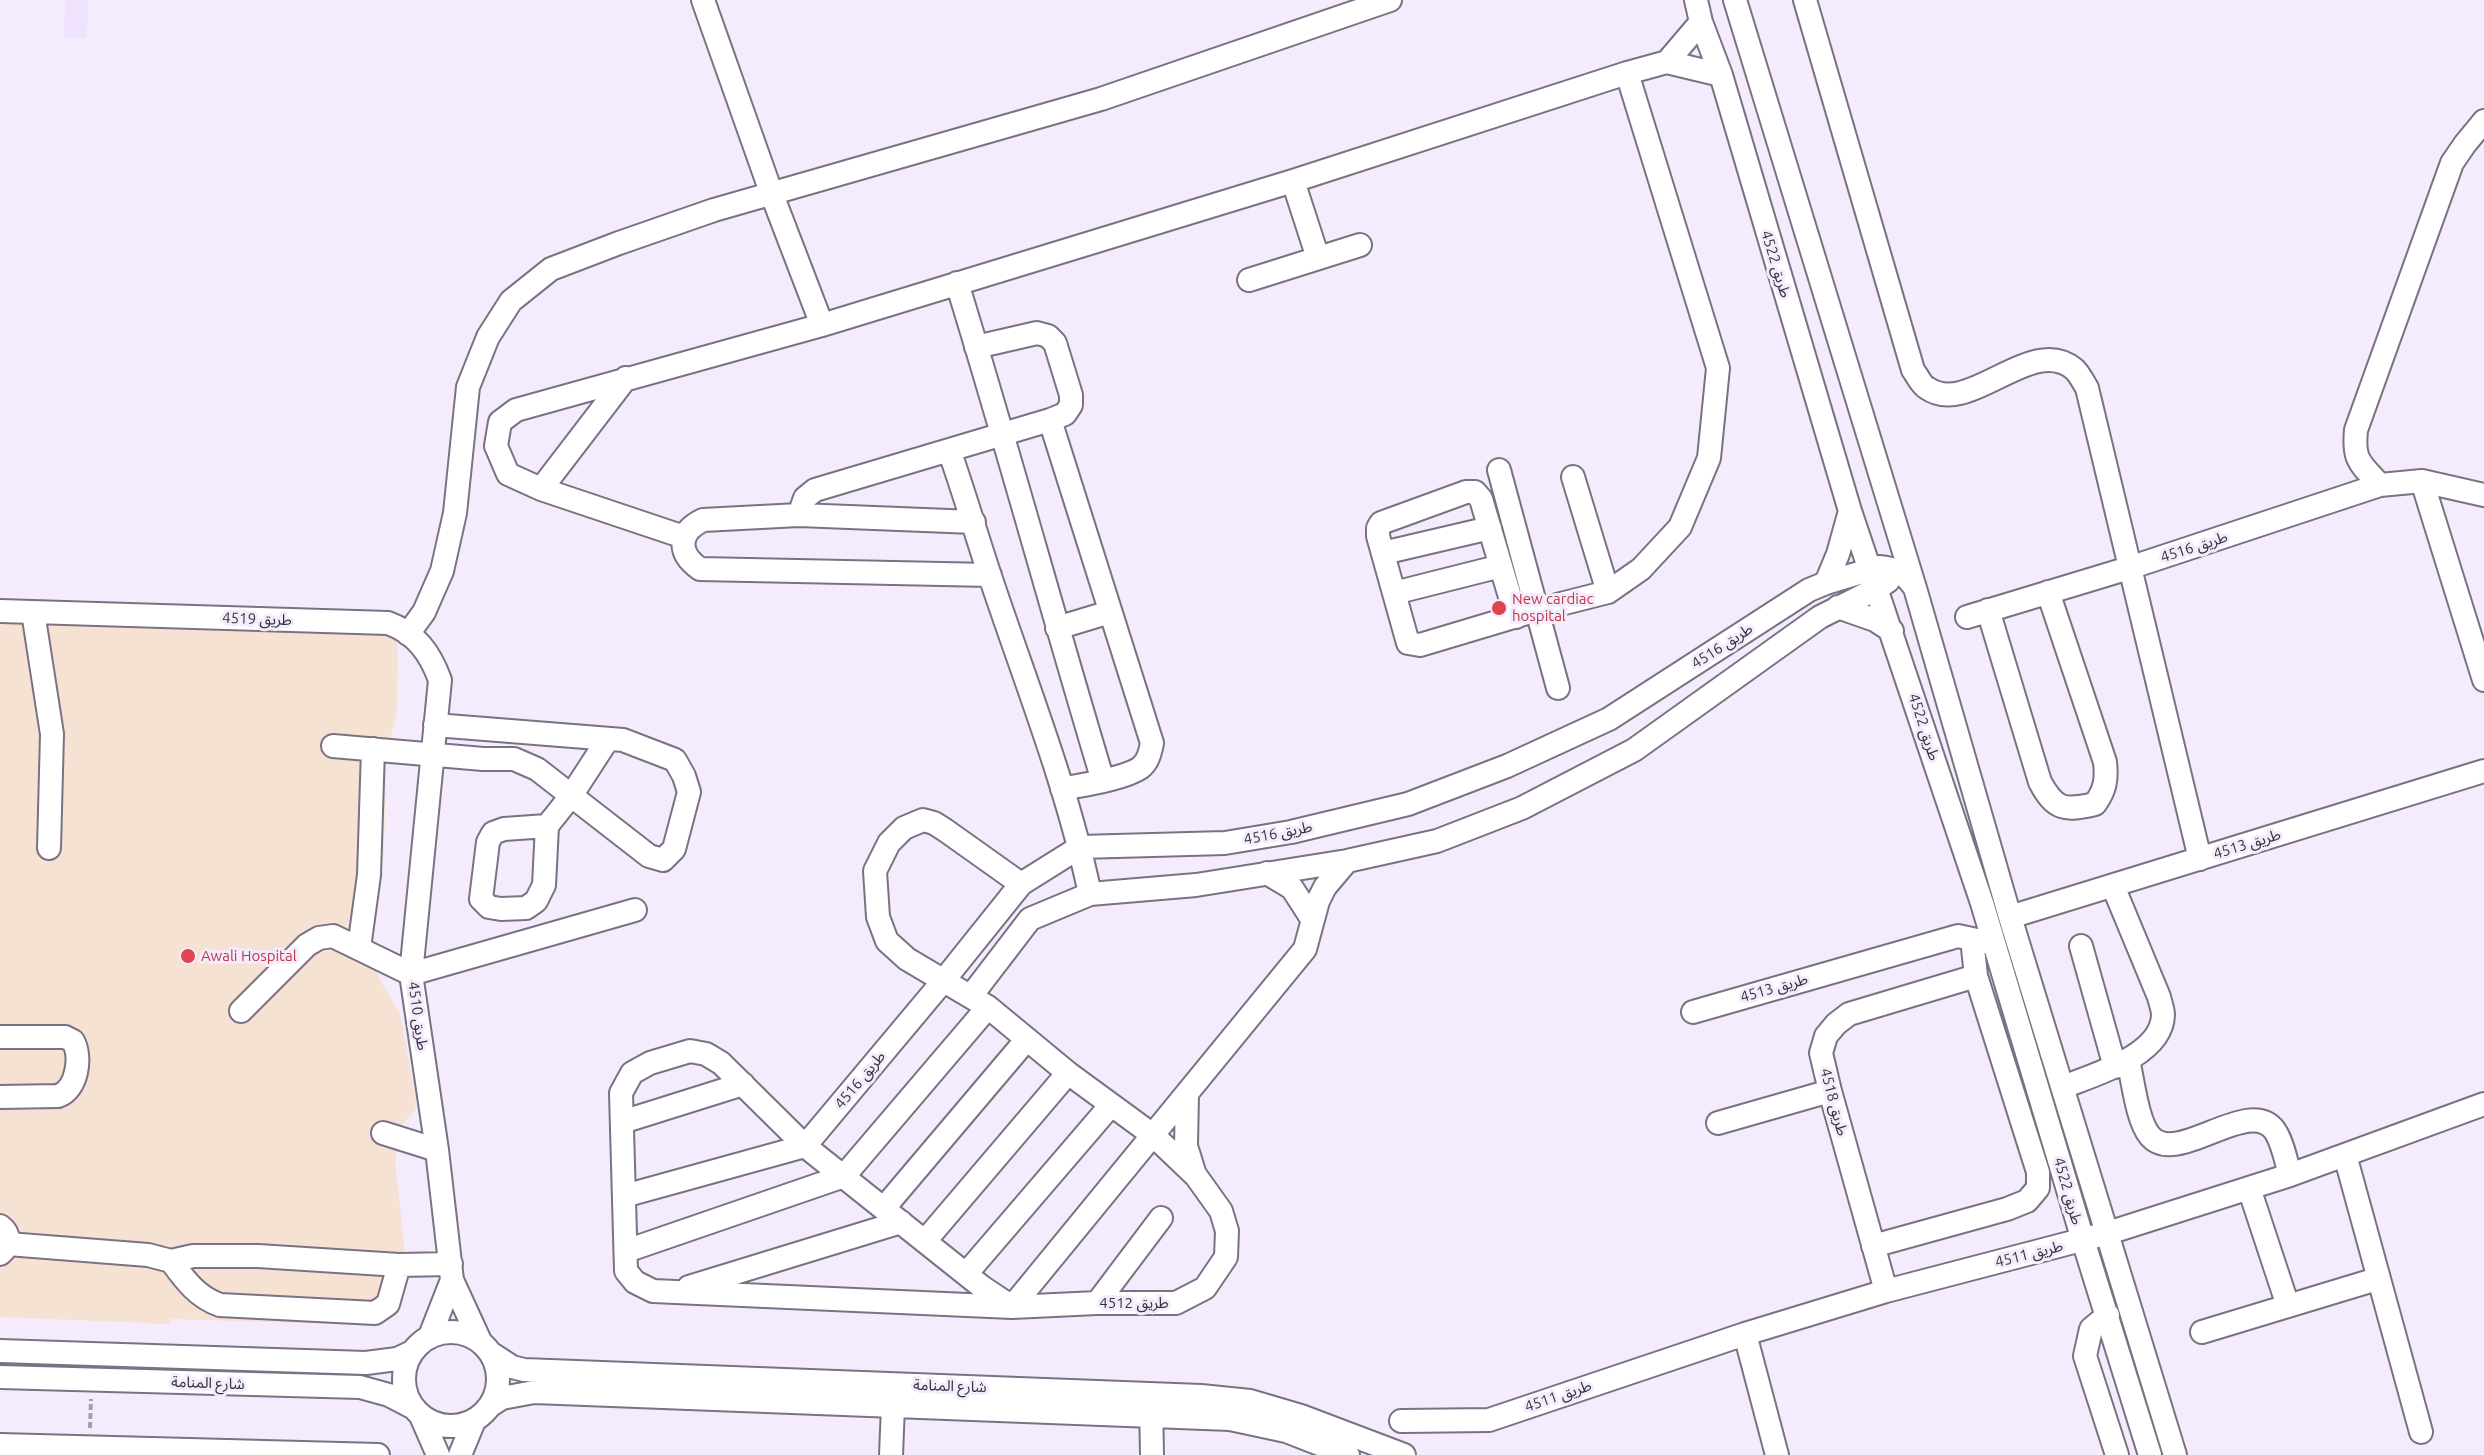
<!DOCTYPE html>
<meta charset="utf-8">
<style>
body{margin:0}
canvas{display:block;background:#f4ecfd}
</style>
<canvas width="2484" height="1455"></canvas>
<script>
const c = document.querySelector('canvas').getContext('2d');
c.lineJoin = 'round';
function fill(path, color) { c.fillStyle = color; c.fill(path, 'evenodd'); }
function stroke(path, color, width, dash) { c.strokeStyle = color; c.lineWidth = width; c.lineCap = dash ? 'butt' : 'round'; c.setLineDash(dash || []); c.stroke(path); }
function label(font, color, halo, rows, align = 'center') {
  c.font = font + ' Ubuntu,"Noto Sans Arabic",sans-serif'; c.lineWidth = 6; c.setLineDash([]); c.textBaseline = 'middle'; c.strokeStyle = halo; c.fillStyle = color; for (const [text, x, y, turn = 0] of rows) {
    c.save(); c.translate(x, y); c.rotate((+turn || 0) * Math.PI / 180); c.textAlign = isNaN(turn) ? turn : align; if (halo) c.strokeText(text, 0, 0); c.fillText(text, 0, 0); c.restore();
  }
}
const built = new Path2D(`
 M65,0H88L87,38H64Z`);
const medical = new Path2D(`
 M0,616L341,625L386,634L395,640L398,649L397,712L386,757L384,852L373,937L378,976L400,1014L416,1100L415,1110L402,1125L395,1159L408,1280L400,1301L384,1318L364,1325L171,1319L170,1324L0,1317Z`);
const path = new Path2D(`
 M90,1428L91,1399`);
const minor = new Path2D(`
 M703,0L771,192L822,325
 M1696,0L1701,22L1721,75L1850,511L1982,903L2083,1240L2150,1455
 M1735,0L1915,588L2010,917L2175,1455
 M1805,0L1913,370C1917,375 1921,385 1927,388C1969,418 2031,333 2074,369C2079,373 2083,382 2087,388L2200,859
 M1667,62L1701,22
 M1293,181L1318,258
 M1249,280L1360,245
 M957,283C1008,448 1053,615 1103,781
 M976,347L1037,333L1048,336L1055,343L1071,395V405L1065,414L1050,420L815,490L805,498L799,515L703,520C678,532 677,553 700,569L990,575
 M1050,420L1152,743C1150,753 1148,762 1140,768C1124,779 1081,785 1062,789
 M949,450C964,492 976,534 990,576C1025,681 1067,785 1090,894
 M1499,470L1558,688
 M1573,477L1608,592
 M2422,481L2484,680
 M2380,485C2360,463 2353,461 2356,430L2452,163L2465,144L2484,121
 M541,489L626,378
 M799,515L974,522
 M684,537L541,489L508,474L496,446L500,422L516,410L822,325L1293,181L1627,73L1667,62L1721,75
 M1383,553L1490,528
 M1826,583L1838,554L1850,511
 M1394,593L1501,566
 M1838,607L1875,620L1892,631
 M1988,610L2040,782C2055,810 2064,811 2095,804C2105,790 2107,780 2105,762L2048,592
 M0,611L388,623C416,633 430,653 440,680L411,974L437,1150L452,1280L430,1336
 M33,612L52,734L49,848
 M1516,617L1481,499L1475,492H1466L1381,523L1378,528V536L1408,643L1420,645L1537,610L1608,592L1641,569L1680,527L1709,458L1718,368L1627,73
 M1967,617L2129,568L2380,485L2422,481L2484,495
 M1057,628L1110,612
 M408,634L424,612L442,571L455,513L468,387L488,337L511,301L551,269L619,243L714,210L1101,99L1390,0
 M333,746L483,759H514L537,769L649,856L663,860L674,849L689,792L684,776L675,760L623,740L435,725
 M547,826L504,829L493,833L488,842L481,899L489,907L501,909L526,908L536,901L544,885L547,826L571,796L608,739
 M1267,873L1292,888L1312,919
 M2010,917L2484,771
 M2081,946L2115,1067
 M359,948L369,875L373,749
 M971,996L1030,919L1090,894L1196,885L1347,861L1437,841L1522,808L1634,750L1820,617L1878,588L1888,581
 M241,1011L307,945L319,938L333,936L411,974L635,910
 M1693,1012L1958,936L1986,942
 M0,1037H65L73,1041C82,1057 77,1090 58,1096L0,1097
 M2128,1060C2133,1080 2137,1121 2150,1136C2177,1168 2249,1094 2275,1131C2283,1143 2286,1161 2290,1175
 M2063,1087C2093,1075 2162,1056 2163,1015C2163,1009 2160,1002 2159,997L2113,886
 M1187,1094L1186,1146L1195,1175
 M622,1122L743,1084
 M1718,1123L1830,1091
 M383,1133L437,1150
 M805,1146L944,980L1021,884L1080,847L1225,843L1291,832L1408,804L1507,766L1609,719L1809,590L1826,583L1879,567C1895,568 1906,574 1915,588
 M2345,1155L2421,1432
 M2249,1188L2288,1306
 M624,1196L805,1146
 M884,1208L1027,1039
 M0,1226C11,1234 10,1246 0,1254
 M925,1241L1068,1073
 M8,1244L148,1255L171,1261L193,1256H258L399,1265L451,1264
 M1873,1246L2007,1209L2027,1201L2038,1188V1172L1976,976L1972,939
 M626,1251L844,1176L988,1007
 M171,1261C185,1280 197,1297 220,1305L375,1313L388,1304L399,1265
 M966,1274L1111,1105
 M452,1280L480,1341
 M689,1287L901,1222
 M1886,1291L1830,1091L1821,1053L1826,1036L1836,1024L1849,1014L1976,976
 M1097,1303L1161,1218
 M1012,1307L982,1287L805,1146L721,1063L706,1054L690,1051L650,1063L632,1073L621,1093L626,1271L635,1282L653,1291L1012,1307L1097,1303H1176L1205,1288L1226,1257L1227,1231L1221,1211L1196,1176L1154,1136L1068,1073L988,1007L907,959L887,941L878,917L875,871L889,843L904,828L923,820L934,823L945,830L1021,884
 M1012,1307L1305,949L1318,901L1325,887L1347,861
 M2108,1315L2091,1329L2085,1356L2117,1455
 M2202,1332L2377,1279
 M404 1379a47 47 0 1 1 94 0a47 47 0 1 1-94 0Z
 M1745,1334L1777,1455
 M0,1351L366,1363L397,1359L412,1352
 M492,1354L512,1367L524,1370L1201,1396L1250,1401L1301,1416L1404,1455
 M0,1377L360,1387L389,1395L412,1407
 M1151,1401L1152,1455
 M491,1405L502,1398L534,1392L1230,1419L1286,1431L1348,1455
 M421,1416L438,1455
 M1401,1421L1489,1420L1745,1334L1886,1291L2108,1233L2290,1175L2484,1104
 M0,1445L378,1455
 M460,1455L474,1421
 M891,1455L893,1406`);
const markers = [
 [1499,608,8,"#e0444e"],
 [188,956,8,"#e0444e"]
];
const streetNames = [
 ["طريق 4522",1776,264,73],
 ["طريق 4516",2194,547,-18],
 ["طريق 4519",257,619,2],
 ["طريق 4516",1722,646,-33],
 ["طريق 4522",1924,727,72],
 ["طريق 4516",1278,833,-11],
 ["طريق 4513",2247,844,-17],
 ["طريق 4513",1774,988,-16],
 ["طريق 4510",418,1016,82],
 ["طريق 4516",860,1080,-50],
 ["طريق 4518",1834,1102,75],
 ["طريق 4522",2068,1191,74],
 ["طريق 4511",2029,1254,-14],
 ["طريق 4512",1134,1303],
 ["شارع المنامة",208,1383,2],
 ["شارع المنامة",950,1386,2],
 ["طريق 4511",1558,1396,-19]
];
const healthNames = [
 ["New cardiac",1512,599],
 ["hospital",1512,616],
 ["Awali Hospital",201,956]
];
fill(built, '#efe2fd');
fill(medical, '#f6e2d3');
stroke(minor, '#7a7284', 26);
stroke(path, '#a49dab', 4, [6, 3]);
stroke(minor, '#fff', 22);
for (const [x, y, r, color] of markers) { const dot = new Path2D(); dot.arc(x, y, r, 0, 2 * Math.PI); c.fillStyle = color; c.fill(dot); stroke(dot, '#f4ecfd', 2); }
label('15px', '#36323a', '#f4ecfd', streetNames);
label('15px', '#be3a42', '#f4ecfd', healthNames, 'left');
</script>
